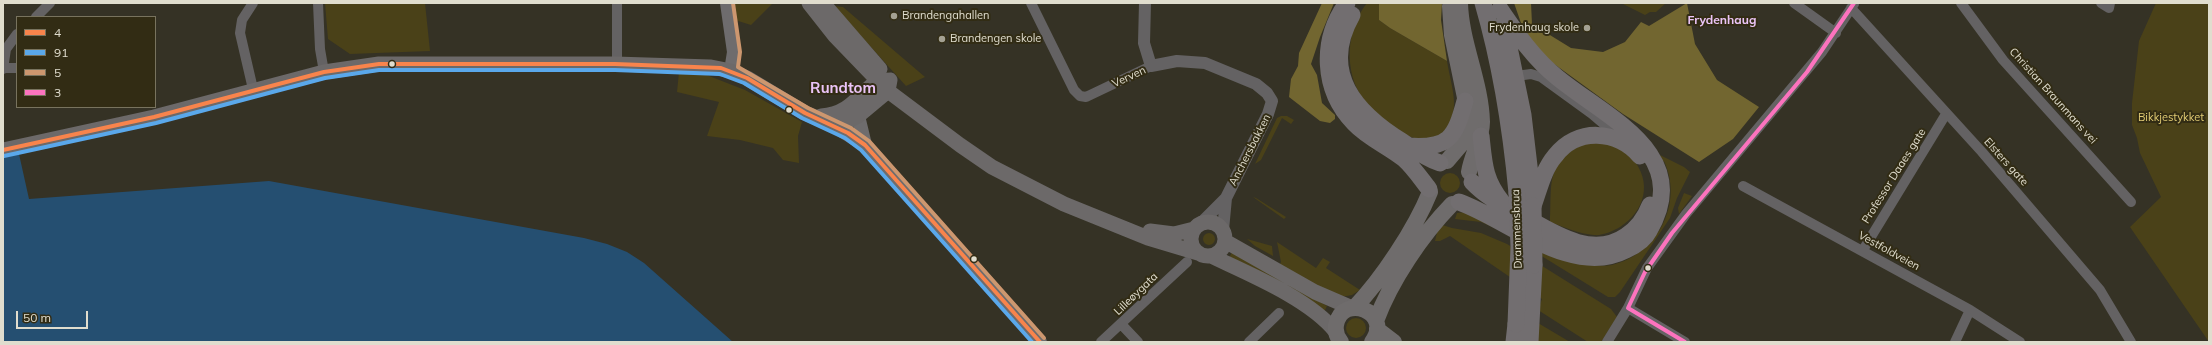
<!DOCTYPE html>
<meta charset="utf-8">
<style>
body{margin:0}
#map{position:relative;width:2212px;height:345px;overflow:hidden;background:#353225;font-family:Mulish,sans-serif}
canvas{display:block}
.frame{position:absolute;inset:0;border:4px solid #e0ddce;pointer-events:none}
.legend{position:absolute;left:16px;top:16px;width:140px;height:92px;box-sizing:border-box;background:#322c14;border:1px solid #78735e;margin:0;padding:5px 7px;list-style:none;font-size:12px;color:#e0ddce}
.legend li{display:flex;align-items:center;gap:8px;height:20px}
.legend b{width:20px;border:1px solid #78735e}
.scale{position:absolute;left:16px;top:311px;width:72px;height:18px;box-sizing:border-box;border:2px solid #e0ddce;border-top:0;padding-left:5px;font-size:12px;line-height:14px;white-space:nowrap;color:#e0ddce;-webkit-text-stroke:3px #322c14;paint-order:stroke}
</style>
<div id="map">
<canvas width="2212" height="345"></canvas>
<div class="frame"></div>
<ul class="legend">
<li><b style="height:5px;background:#f8844c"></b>4</li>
<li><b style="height:5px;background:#5aa8eb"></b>91</li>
<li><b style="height:5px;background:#cd976f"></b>5</li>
<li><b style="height:5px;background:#fc73be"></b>3</li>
</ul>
<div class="scale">50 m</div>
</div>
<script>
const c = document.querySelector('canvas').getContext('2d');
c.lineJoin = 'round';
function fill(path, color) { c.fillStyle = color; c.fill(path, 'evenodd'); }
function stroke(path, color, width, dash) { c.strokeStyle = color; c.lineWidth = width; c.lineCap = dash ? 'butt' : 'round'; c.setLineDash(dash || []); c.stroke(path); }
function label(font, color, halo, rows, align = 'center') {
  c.font = font + ' Mulish,sans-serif'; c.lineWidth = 4; c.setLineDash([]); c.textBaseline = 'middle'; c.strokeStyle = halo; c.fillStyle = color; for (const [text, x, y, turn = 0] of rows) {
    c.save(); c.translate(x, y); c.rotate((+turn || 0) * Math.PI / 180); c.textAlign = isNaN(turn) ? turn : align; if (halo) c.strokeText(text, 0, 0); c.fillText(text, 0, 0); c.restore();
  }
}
const green = new Path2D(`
 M325,3H425L430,51L350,54L328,39Z
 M734,3H773L751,25L735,20Z
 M1367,3H1379V20L1390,28L1447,61C1452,92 1463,111 1440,137C1434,138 1427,140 1421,139C1409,139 1395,129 1386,121C1378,115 1370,108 1364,100C1343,72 1346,29 1367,3Z
 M1621,3H1666L1656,12H1650L1645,15Z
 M2156,3H2209V342L2130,227L2161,197L2140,153L2137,138L2132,125V103L2139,41Z
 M834,6L843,7L925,77L906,86Z
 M679,72L704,74L745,90L802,122L798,136L799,163L783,160L773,148L740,140L707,136L719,102L677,92Z
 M1281,116H1287L1294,120L1291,124L1282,118L1261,160L1255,164L1277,118Z
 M1588,142C1594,142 1601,141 1607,142C1617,144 1625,151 1632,158C1653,182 1645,211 1620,227C1613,231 1602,236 1594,235C1579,234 1564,227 1550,222C1552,181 1545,161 1588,142Z
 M1660,155L1684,167L1690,172L1677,198L1670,218L1620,292L1615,297H1608L1501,231L1481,222L1455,219L1457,213L1467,212L1578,262C1589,264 1600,267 1612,265C1657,254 1684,204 1664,161L1662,162Z
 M1440 183a10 10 0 1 1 20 0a10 10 0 1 1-20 0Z
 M1684,193L1692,196L1679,214L1678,208Z
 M1253,197L1256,198L1286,217L1284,219Z
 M1439,224L1452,228L1481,233L1507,244L1611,309L1617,317L1601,342H1588L1538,310L1542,299L1450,236L1440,241H1435Z
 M1203 239a6 6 0 1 1 12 0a6 6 0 1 1-12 0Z
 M1247,239L1272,246L1273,256L1255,246Z
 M1277,242L1316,268L1323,258L1330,262L1326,268L1360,290L1352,295L1341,297L1279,266L1281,262Z
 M1232,252L1327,306L1324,312L1229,258Z
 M1346 328a10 10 0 1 1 20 0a10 10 0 1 1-20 0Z
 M1538,323L1570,342H1536Z`);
const forest = new Path2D(`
 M1322,3H1334L1320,37L1311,64L1317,75L1322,103L1335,115V119L1330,123L1320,121L1289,97L1291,79L1298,66L1299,53Z
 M1379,3H1442L1441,20L1447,61L1390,28L1379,20Z
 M1514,3H1531L1532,24L1571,48L1603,52L1625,42L1641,22L1649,26L1687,3L1695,44L1717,80L1759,107L1733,139L1699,162L1623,114L1539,53L1521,23Z`);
const water = new Path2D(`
 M19,154L29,199L269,181L584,238L607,244L627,252L644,263L733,342H3V158Z`);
const minor = new Path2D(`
 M253,3L242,20L240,33L253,89
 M318,3L320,49L324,72
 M1031,3L1074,90L1080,96L1086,97L1151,66
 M1794,3L1836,33
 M1961,3L2003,60L2131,202
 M2101,3L2109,8L2110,3
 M1851,8L1982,152L2100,290L2131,342
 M36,17L50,3
 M617,64V3
 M4,68H17
 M3,69L6,49L17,34
 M1516,76L1531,74L1541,77L1592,114L1619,137
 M1743,186L1970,310L2020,342
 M1863,250L1946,114
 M1628,308L1685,342
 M1121,324L1138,342
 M1101,342L1187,262
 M1249,342L1279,313
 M1607,342L1628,308L1647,268L1686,214L1822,52L1854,4
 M1955,342L1970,310`);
const tertiary = new Path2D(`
 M1145,3L1144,43L1151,66L1177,61L1205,63L1256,84L1267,93L1272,101L1268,114L1226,198L1223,230
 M1201,223L1226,198`);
const secondary = new Path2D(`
 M727,3L734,52L731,71
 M847,112L858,116L865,145
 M831,124L865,145L1040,342`);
const primary = new Path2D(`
 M809,3L835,36L888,91L960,145L992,167L1064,204L1148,238L1198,253
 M823,3L880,69
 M821,116C858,114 863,81 886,80
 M3,150L154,117L324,72L379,64H615L711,67L731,71L747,78L805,113L831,124L846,122L858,116L888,91L890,80
 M1191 239a17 17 0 1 1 34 0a17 17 0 1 1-34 0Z
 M1150,231L1174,234L1194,229
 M1225,241L1315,292L1352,308
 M1211,256C1249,274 1310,299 1336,332`);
const trunk = new Path2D(`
 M1460,3C1461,43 1481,81 1482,122C1482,140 1472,154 1469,172
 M1447,161L1464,141L1470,122L1452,35L1450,6
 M1354,308C1382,279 1415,229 1430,192
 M1376,321C1391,280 1422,235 1452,204
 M1377,329L1394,342
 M1341,342C1337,337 1335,331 1336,325C1342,292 1394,312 1372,342`);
const motorway = new Path2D(`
 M1347,3C1320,40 1322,90 1354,123C1368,138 1388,146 1404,159C1414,168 1421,179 1429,189
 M1483,3C1501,65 1511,128 1517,193
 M1352,15C1319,73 1356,113 1403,142C1415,150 1425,158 1440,163
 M1504,23L1523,115L1533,200
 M1481,136C1484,164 1484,179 1502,202
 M1408,146C1449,149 1455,138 1465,101
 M1472,182C1487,198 1505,206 1525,217C1555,234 1593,259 1626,236C1638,228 1645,218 1650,205
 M1459,202C1509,220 1572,278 1626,250C1635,246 1645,239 1649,231C1694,154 1607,118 1558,78C1534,59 1517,34 1500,9
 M1533,206C1539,190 1543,170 1555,156C1577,127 1617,130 1640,156
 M1514,342L1516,324
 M1530,342L1534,265`);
const motorwayBridge = new Path2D(`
 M1533,206L1534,265
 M1516,324L1519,247L1517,193`);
const bus1 = new Path2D(`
 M3,150L154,117L324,72L379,64H615L721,68L747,78L805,113L848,133L865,145L1040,342`);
const bus2 = new Path2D(`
 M4,156L156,123L325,78L379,70H615L720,74L744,83L802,118L845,138L861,150L1032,342`);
const bus3 = new Path2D(`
 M733,3L740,52L738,67L808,108L851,128L869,141L1044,338`);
const bus4 = new Path2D(`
 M1685,342L1628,308L1645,272L1672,233L1807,72L1854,3`);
const markers = [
 [894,16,4,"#a4a193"],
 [1587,28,4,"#a4a193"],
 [942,39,4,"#a4a193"],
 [392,64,3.5,"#e0ddce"],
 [789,110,3.5,"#e0ddce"],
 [974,259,3.5,"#e0ddce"],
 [1648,268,3.5,"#e0ddce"]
];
const poiNames = [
 ["Brandengahallen",902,16],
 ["Frydenhaug skole",1579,28,"right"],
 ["Brandengen skole",950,39]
];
const streetNames = [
 ["Verven",1129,77,-25],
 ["Christian Braunmans vei",2053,96,48],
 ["Anchersbakken",1250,150,-63],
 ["Elsters gate",2006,162,48],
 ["Professor Daaes gate",1894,176,-58],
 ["Drammensbrua",1517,229,-92],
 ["Vestfoldveien",1889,251,29],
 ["Lilleøygata",1136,294,-44]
];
const parkNames = [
 ["Bikkjestykket",2171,118]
];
const neighbourhoodNames = [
 ["Frydenhaug",1722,20]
];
const districtNames = [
 ["Rundtom",843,88]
];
fill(green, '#4a4118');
fill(forest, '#726630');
fill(water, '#254f71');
stroke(minor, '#646263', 10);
stroke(tertiary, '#646263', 12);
stroke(secondary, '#6e6c6d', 14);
stroke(primary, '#6c6969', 15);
stroke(trunk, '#6f6c6c', 16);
stroke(motorway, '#726e70', 17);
stroke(motorwayBridge, '#726e70', 17);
stroke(bus1, '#f8844c', 4);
stroke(bus2, '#5aa8eb', 4);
stroke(bus3, '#cd976f', 4);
stroke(bus4, '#fc73be', 4);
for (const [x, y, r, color] of markers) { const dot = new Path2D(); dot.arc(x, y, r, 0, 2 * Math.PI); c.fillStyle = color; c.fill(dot); stroke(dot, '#322c14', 1.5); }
label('11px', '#e0ddce', '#322c14', poiNames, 'left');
label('11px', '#e0ddce', '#322c14', streetNames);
label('11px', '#e1cb73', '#322c14', parkNames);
label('bold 12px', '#ebc4f7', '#322c14', neighbourhoodNames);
label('bold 15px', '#ebc4f7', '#322c14', districtNames);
</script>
